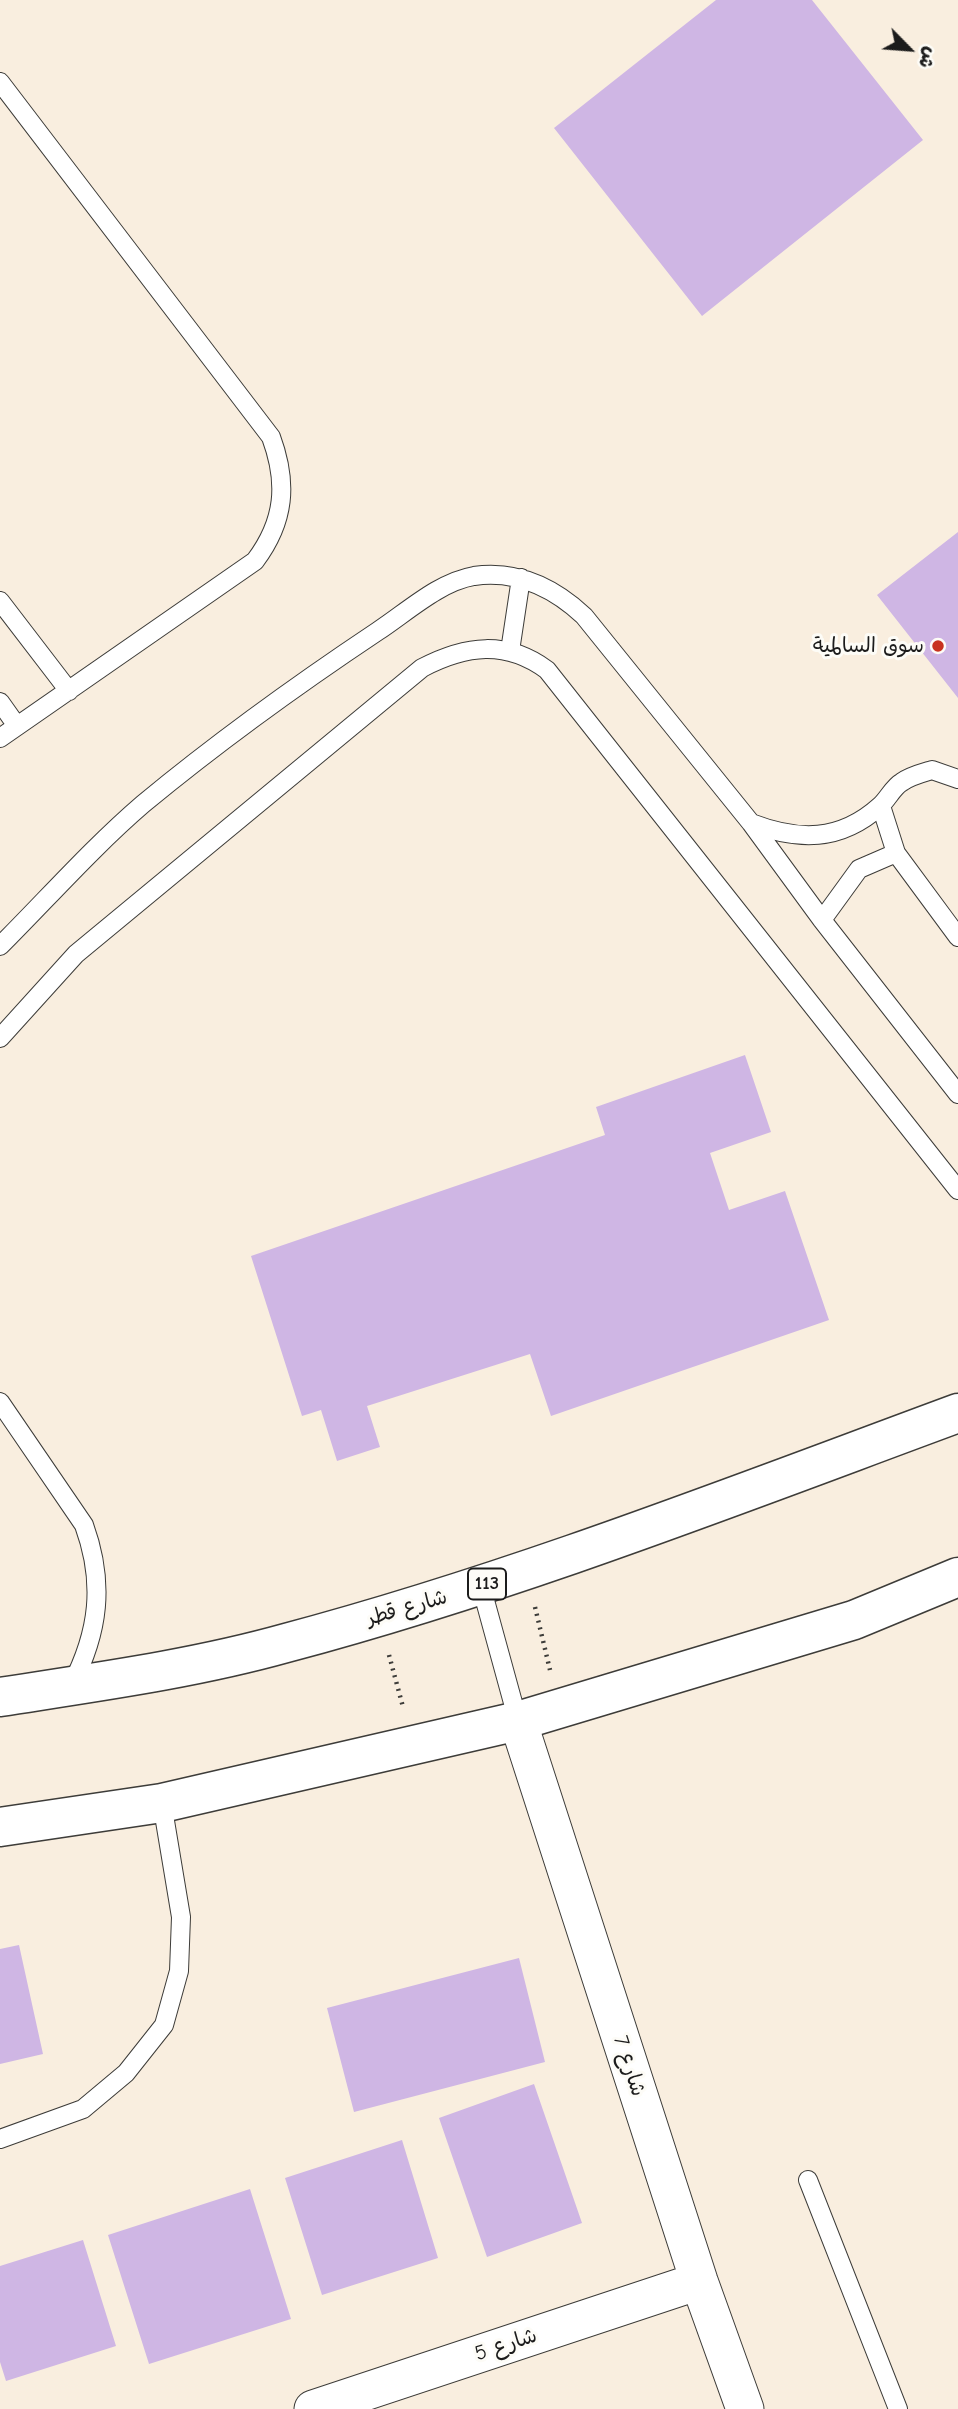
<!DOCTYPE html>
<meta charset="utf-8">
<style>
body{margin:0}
#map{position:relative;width:958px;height:2409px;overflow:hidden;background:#f9eedf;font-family:"Comic Neue","Playpen Sans Arabic",sans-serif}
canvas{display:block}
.north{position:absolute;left:874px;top:14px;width:70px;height:70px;-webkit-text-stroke:5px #fdfcf7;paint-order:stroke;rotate:115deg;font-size:19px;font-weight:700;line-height:28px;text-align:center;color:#1c1c1c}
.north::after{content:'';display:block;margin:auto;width:24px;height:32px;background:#1c1c1c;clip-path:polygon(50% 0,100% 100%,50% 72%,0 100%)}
</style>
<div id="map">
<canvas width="958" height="2409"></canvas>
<div class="north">ش</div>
</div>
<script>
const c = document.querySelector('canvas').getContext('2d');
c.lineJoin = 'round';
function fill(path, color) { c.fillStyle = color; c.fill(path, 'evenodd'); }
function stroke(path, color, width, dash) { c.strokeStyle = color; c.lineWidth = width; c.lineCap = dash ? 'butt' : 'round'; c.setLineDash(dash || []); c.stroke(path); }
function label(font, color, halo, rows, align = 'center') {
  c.font = font + ' "Comic Neue","Playpen Sans Arabic",sans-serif'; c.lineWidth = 6; c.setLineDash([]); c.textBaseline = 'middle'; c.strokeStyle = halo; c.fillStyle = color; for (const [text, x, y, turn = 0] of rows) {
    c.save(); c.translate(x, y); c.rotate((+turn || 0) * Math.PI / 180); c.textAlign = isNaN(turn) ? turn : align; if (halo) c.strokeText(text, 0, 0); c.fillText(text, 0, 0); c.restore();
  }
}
const building = new Path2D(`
 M716,0H812L923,140L702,316L554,128Z
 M958,532V698L877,595Z
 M745,1055L771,1132L710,1153L729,1210L785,1191L829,1320L551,1416L530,1354L367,1406L380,1447L337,1461L321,1410L302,1416L251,1256L605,1135L596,1107Z
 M19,1945L43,2054L0,2064V1949Z
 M519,1958L545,2062L354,2112L327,2008Z
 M534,2084L582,2223L487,2257L439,2118Z
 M402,2140L438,2258L322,2295L285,2178Z
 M250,2189L291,2319L149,2364L108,2235Z
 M83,2240L116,2346L6,2381L0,2362V2266Z`);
const path = new Path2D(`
 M535,1607L550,1670
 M389,1655L403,1707`);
const lane = new Path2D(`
 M0,82L271,437C288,483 285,521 255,561L0,738
 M0,601L69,691
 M510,651L521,578
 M0,702L17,726
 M881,806L896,853L958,937
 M751,823C798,841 840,842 880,806C888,799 893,787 902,782C910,776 922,773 932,770L958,779
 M822,920L859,869L896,853
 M0,946C47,899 93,847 143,804C218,742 297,685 378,631C407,612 439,582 474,576C517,570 554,588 584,616L751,823L822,920L958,1094
 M0,1038L76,954L422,668C466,645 506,640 547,670L958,1190
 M0,1402L84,1525C105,1583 99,1632 71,1686
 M481,1586L518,1721
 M0,2139L83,2109L126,2073L164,2025L179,1971L181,1917L162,1803
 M808,2180L898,2409`);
const street = new Path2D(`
 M518,1721L699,2281L745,2409
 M313,2409L699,2281`);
const primary = new Path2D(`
 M0,1697C96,1682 193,1669 286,1643C515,1582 736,1495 958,1413
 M0,1827L162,1803L518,1721L854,1620L958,1577`);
const markers = [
 [938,646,7,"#c8321e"]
];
const shields = [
 [487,1584,38]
];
const shieldNames = [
 ["113",487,1584]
];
const poiNames = [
 ["سوق السالمية",924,646]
];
const streetNames = [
 ["شارع قطر",407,1608,-16],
 ["شارع 7",629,2066,72],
 ["شارع 5",506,2345,-18]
];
fill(building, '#cfb6e4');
stroke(lane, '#3d3c39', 20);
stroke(street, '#3d3c39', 39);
stroke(primary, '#3d3c39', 41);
stroke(path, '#3d3c39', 4.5, [2, 5]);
stroke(lane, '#fff', 18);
stroke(street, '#fff', 37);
stroke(primary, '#fff', 38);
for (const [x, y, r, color] of markers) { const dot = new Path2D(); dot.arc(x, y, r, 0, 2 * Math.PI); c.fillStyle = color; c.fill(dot); stroke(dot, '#fdfcf7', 2.5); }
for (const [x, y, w] of shields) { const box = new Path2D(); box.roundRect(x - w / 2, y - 15.5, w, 31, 5); c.fillStyle = '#fdfcf7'; c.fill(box); stroke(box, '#1c1c1c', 2); }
label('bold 19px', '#1c1c1c', null, shieldNames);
label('21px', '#1c1c1c', '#fdfcf7', poiNames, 'right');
label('21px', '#1c1c1c', '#fdfcf7', streetNames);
</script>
